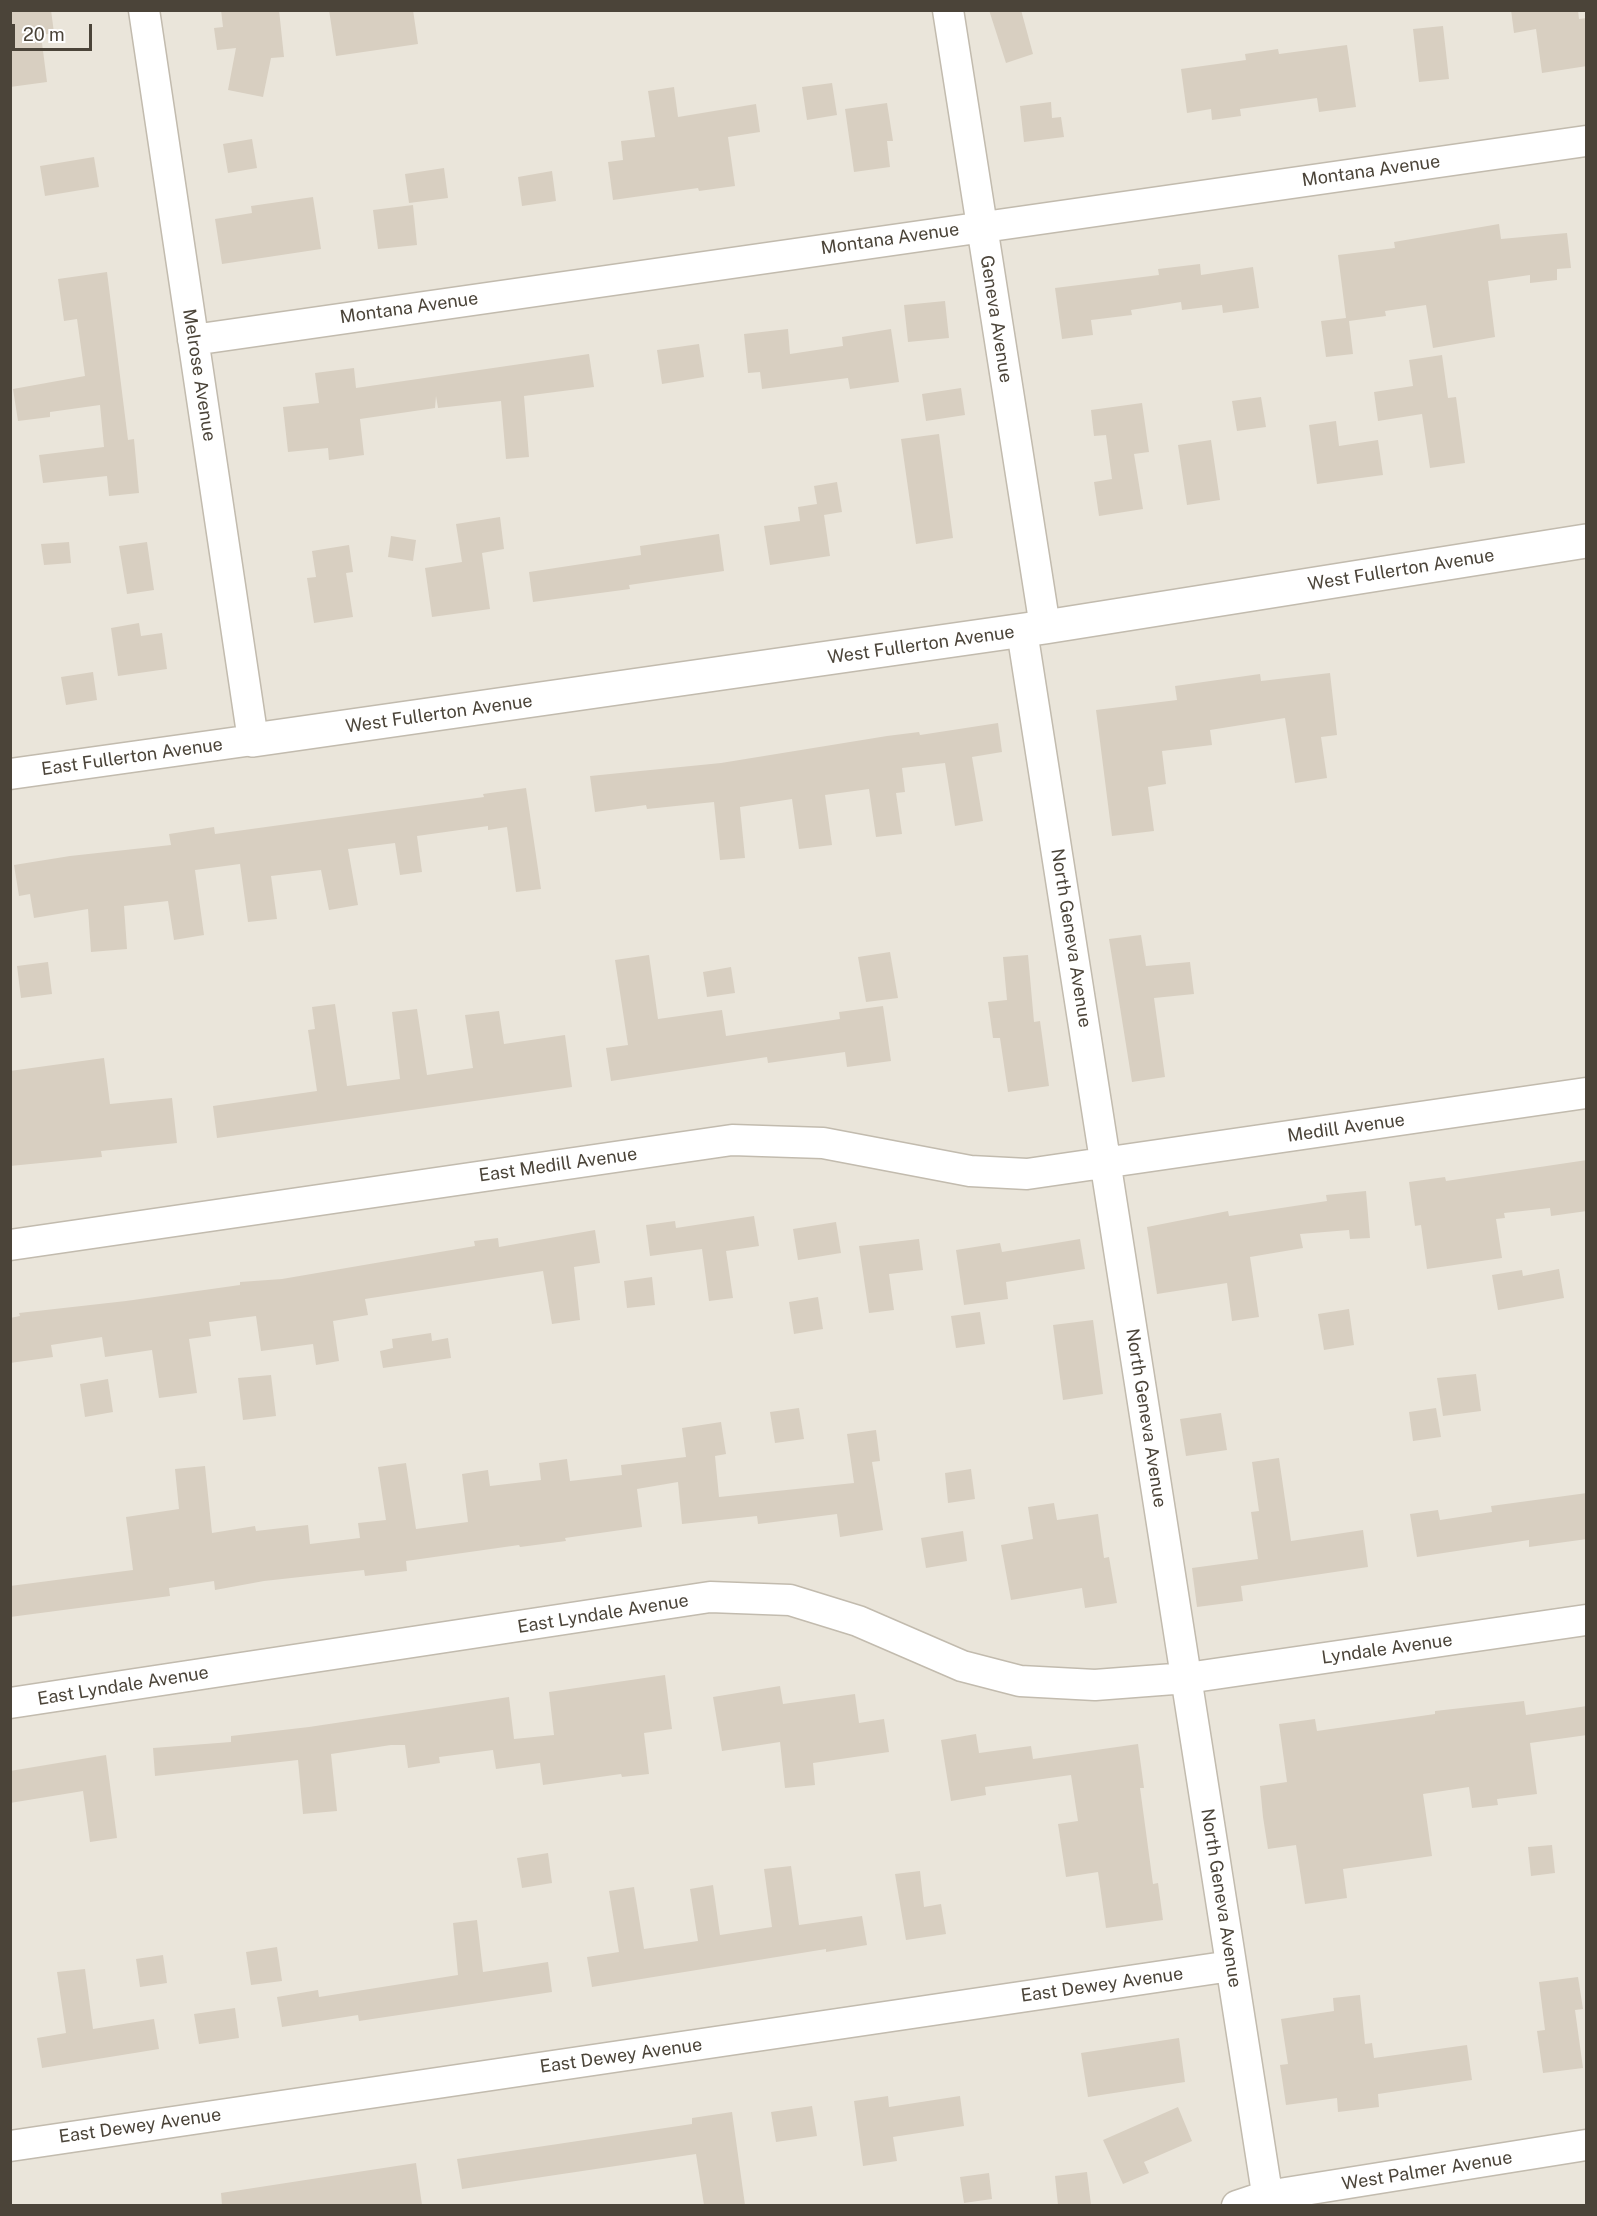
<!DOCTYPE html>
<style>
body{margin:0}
#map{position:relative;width:1597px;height:2216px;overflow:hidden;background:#f6f3ec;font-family:"Public Sans",sans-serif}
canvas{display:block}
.frame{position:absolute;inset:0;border:12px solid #4b4439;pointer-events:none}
.scale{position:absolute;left:12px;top:24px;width:80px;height:27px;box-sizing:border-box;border:3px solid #4b4439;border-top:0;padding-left:8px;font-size:18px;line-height:21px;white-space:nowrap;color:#4b4439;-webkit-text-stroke:4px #fff;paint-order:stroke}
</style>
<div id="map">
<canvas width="1597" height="2216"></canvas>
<div class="frame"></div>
<div class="scale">20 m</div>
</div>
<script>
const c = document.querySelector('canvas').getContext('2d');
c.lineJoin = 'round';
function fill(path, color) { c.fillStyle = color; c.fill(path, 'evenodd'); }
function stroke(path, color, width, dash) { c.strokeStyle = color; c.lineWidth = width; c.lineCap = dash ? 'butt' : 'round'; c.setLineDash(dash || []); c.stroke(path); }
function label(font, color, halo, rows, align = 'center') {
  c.font = font + ' "Public Sans",sans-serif'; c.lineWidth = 6; c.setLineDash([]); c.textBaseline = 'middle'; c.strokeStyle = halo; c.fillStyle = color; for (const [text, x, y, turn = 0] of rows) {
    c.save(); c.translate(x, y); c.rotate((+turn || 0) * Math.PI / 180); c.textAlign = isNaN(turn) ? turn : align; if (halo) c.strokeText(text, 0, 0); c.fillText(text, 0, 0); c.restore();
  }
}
const residential = new Path2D(`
 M11,11H1586V2205L11,2206Z`);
const building = new Path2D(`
 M10,10H51L54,33L41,35L47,82L10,87Z
 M221,10H279L284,57L271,58L263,97L228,90L236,48L217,50L214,28L223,27Z
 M329,10H413L418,44L336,56Z
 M989,10H1021L1033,54L1006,63Z
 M1511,10H1578L1579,19L1587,18V66L1542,73L1536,29L1514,33Z
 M1443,26L1449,79L1419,82L1413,29Z
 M1347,45L1356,107L1319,112L1317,98L1240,109L1241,116L1212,120L1211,109L1187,113L1181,69L1246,60L1245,54L1278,49L1279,54Z
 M832,83L837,115L807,120L802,87Z
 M674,87L678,117L756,104L760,132L728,137L735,186L699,191L698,188L613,200L608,162L623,160L621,141L655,137L648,91Z
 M1051,102L1052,118L1061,117L1064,137L1024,142L1020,106Z
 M887,103L893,141H887L890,167L854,172L845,109Z
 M252,139L257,168L228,173L223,144Z
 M94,157L99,187L45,196L40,166Z
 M444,168L448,198L409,203L405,174Z
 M552,171L556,201L522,206L518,177Z
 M313,197L321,249L222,264L215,219L252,213L251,206Z
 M413,205L417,245L378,249L373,210Z
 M1499,224L1501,239L1567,233L1571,268L1557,269V280L1530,283V275L1488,281L1495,337L1433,348L1426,305L1385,311L1386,316L1349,321L1353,354L1326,357L1321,321L1346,318L1338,255L1395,248L1394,242Z
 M1200,264L1201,275L1253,267L1259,308L1223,313L1222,305L1182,310L1181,302L1131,310L1132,315L1091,320L1093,335L1062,339L1055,288L1159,275L1158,269Z
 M107,272L128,440L134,439L139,493L109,496L107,476L43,483L39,455L104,447L100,405L50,412V417L18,421L13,389L85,376L77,319L64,321L58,279Z
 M945,301L949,338L908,342L904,305Z
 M788,329L790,354L843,346L842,337L891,329L899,382L850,389L848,378L762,389L760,372L748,373L744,334Z
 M699,344L704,377L662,384L657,350Z
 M589,354L594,387L524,396L529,457L506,459L501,401L438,408L436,396L435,408L360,419L364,455L329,460L328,448L288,452L283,407L319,403L315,373L354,368L356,388Z
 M1442,355L1448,398L1456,397L1465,463L1430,468L1422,414L1378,421L1374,392L1413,386L1409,360Z
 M961,388L965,415L926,421L922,394Z
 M1261,397L1266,427L1237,431L1232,401Z
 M1142,403L1149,452L1134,454L1143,509L1099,516L1094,482L1112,479L1106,435L1094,436L1091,410Z
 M1336,421L1339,446L1378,440L1383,475L1317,484L1309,425Z
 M939,434L953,538L916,544L901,439Z
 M1211,440L1220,500L1187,505L1178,445Z
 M837,482L842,512L824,515L830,556L770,565L764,526L800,521L798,507L817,504L814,486Z
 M500,517L504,549L482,553L490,609L432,617L425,568L462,562L456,524Z
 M719,534L724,571L629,585L630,589L533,602L529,572L641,555L640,546Z
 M391,536L416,540L413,561L388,557Z
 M69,542L71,563L44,565L41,544Z
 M147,542L154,590L127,594L119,546Z
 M349,545L353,572L346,573L353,617L314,623L307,578L316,577L312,551Z
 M139,623L141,636L162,633L167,669L118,676L111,628Z
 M93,672L97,700L66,705L61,677Z
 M1330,673L1337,735L1321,737L1327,778L1295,783L1285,718L1210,730L1212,745L1162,751L1166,784L1148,787L1154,831L1112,836L1096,710L1177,700L1175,686L1260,674L1261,681Z
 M998,723L1002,752L972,757L983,821L955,826L945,763L902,768L905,792L896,793L902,834L876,837L869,789L825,795L832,845L799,849L792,799L740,807L745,858L720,860L714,802L647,809L646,805L595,812L590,776L721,763L887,736L919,732L920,735Z
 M526,788L541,889L516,892L507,827L488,830V826L417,836L422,872L400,875L395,843L348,849L358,905L329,910L321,870L271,876L277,919L248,922L240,864L195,870L204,935L174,940L168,901L124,906L127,949L91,952L88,909L34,918L30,894L19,896L14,865L70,856L171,845L169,834L214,827L215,834L484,797L483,794Z
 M1141,935L1146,966L1190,962L1194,994L1154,998L1165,1077L1132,1082L1109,939Z
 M890,952L898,998L866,1002L858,957Z
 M649,955L658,1019L722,1010L726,1036L840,1019L839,1012L883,1006L891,1061L847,1067L845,1052L768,1063L767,1057L611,1081L606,1048L628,1045L615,960Z
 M1028,955L1034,1022L1040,1021L1049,1086L1008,1092L1000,1038H993L988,1002L1007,1000L1003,957Z
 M48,962L52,994L21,998L17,966Z
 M731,967L735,993L707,997L703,972Z
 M335,1004L347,1086L400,1079L392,1012L417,1009L427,1075L473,1068L465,1015L499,1011L504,1044L565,1035L572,1087L217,1138L213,1106L317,1091L308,1030L315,1029L312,1007Z
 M104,1058L110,1104L172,1098L177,1143L101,1151L102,1157L10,1166V1071Z
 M1587,1160V1211L1551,1216L1550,1208L1504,1213L1505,1218L1496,1219L1502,1258L1427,1269L1421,1225L1415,1226L1409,1182L1445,1177L1446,1181Z
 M1366,1191L1370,1238L1350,1239L1349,1230L1300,1234L1303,1248L1250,1257L1259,1317L1232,1321L1227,1283L1157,1294L1147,1227L1228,1211L1229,1216L1327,1201L1326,1195Z
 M754,1216L759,1246L726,1251L733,1298L709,1301L702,1249L650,1256L646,1225L675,1221L676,1228Z
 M836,1222L841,1253L798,1260L793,1229Z
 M595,1230L600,1263L574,1267L580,1320L552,1324L543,1271L365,1299L368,1315L333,1321L339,1361L316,1365L313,1344L261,1351L256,1316L209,1322L211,1336L189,1339L197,1393L159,1398L152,1350L105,1357L102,1337L51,1345L53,1357L10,1363V1318L20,1316L19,1313L126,1301L240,1285V1282L282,1279L475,1246L474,1241L498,1238L499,1247Z
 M919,1239L923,1270L889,1274L894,1310L869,1313L859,1246Z
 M1080,1239L1085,1269L1006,1282L1008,1299L964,1305L956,1250L1000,1243L1002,1252Z
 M1559,1269L1564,1298L1498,1310L1492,1275L1522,1270L1523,1276Z
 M652,1277L655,1305L627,1308L624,1281Z
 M818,1297L823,1329L794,1334L789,1302Z
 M1349,1309L1354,1345L1324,1350L1318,1314Z
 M980,1312L985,1344L956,1348L951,1316Z
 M1093,1320L1103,1394L1063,1400L1053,1325Z
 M431,1333L432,1341L448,1338L451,1358L383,1368L380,1351L393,1348L392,1339Z
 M1476,1374L1481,1411L1443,1416L1437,1378Z
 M271,1375L276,1416L243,1420L238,1378Z
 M108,1379L113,1412L85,1417L80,1384Z
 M799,1408L804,1439L775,1443L770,1412Z
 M1436,1408L1441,1437L1413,1441L1409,1412Z
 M1221,1413L1227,1450L1186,1456L1180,1419Z
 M721,1422L726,1454L715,1456L719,1497L854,1483L847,1434L876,1430L880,1461L872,1462L883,1530L840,1537L837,1514L758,1524L757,1516L682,1524L678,1482L637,1489L642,1527L565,1538L566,1541L520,1547L519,1545L406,1561L407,1571L365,1576L364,1570L264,1581L215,1590L214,1581L169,1588L170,1596L10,1617V1586L133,1570L126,1517L179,1509L175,1469L205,1466L212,1533L255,1526L256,1531L308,1525L310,1544L360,1538L358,1523L386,1520L378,1467L406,1463L416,1529L468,1522L462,1474L488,1470L490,1486L541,1480L539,1463L567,1459L570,1481L622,1475L621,1465L686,1457L682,1428Z
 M1279,1458L1291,1541L1363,1530L1368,1567L1241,1586L1243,1601L1197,1607L1192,1568L1258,1559L1251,1512L1259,1511L1252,1462Z
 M971,1469L975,1499L948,1503L945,1473Z
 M1587,1493V1539L1529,1547V1540L1417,1557L1410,1514L1438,1510L1440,1520L1492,1512L1491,1506Z
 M1054,1503L1057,1520L1098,1514L1104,1558L1109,1557L1117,1603L1085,1608L1082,1588L1011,1600L1001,1545L1033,1539L1028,1507Z
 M963,1531L967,1561L926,1568L921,1538Z
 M665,1675L672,1729L644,1733L649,1774L622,1777L621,1774L543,1785L540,1763L496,1769L493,1750L439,1757L440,1763L408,1768L405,1745H391L331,1754L337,1811L303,1814L298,1760L155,1776L153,1748L231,1742V1736L309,1727L509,1697L514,1739L554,1735L549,1692Z
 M780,1686L783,1704L855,1694L859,1723L884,1719L889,1752L813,1763L815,1785L785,1788L780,1742L722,1751L713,1697Z
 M1524,1701L1526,1715L1587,1706V1735L1530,1743L1537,1794L1497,1799L1498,1805L1472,1808L1469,1787L1423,1794L1432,1856L1343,1869L1347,1898L1305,1904L1296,1845L1268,1849L1263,1817L1260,1786L1287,1782L1279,1724L1315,1719L1317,1731L1435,1714V1711Z
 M976,1734L979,1753L1031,1746L1033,1759L1138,1744L1144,1788H1140L1153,1884L1158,1883L1163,1920L1106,1928L1098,1872L1066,1877L1058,1824L1078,1821L1071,1775L985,1787L986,1795L951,1801L941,1740Z
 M106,1755L117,1838L90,1842L83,1791L10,1803V1771Z
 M1552,1845L1555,1873L1531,1876L1528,1847Z
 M548,1853L552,1883L522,1888L517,1858Z
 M791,1866L799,1925L862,1916L867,1945L826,1952V1949L592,1987L587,1957L619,1952L609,1891L634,1887L644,1949L698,1941L690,1889L713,1885L720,1935L772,1927L764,1869Z
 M920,1871L924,1907L941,1904L946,1934L906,1940L895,1874Z
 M477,1920L483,1972L548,1962L552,1992L359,2021L358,2015L282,2027L277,1997L318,1990L319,1997L458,1975L453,1923Z
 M277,1947L282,1981L251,1985L246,1952Z
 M163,1955L167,1983L140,1987L136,1959Z
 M85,1969L93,2029L154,2019L159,2049L42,2068L37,2038L66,2033L57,1972Z
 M1578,1977L1583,2009L1575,2010L1583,2068L1543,2073L1537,2031L1545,2030L1539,1982Z
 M1360,1995L1365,2044L1372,2043L1374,2058L1467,2045L1472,2080L1378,2094L1379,2107L1338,2112L1337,2098L1286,2105L1280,2065L1288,2064L1281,2019L1334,2011L1333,1998Z
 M235,2008L239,2038L199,2044L194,2014Z
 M1179,2038L1185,2082L1088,2097L1081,2053Z
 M888,2096L889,2107L960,2096L964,2126L893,2137L897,2161L863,2166L854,2101Z
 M812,2106L817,2136L776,2142L771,2112Z
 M1178,2107L1192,2141L1144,2162L1149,2173L1123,2184L1103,2140Z
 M732,2112L745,2205H704L696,2154L462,2189L457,2159L692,2124V2118Z
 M416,2163L422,2205H222L221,2193Z
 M1087,2172L1091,2205H1058L1055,2176Z
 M989,2173L992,2199L964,2203L960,2177Z`);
const minor = new Path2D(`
 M948,10L1045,627
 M193,340L1586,141
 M1022,631L1269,2206
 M10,774L253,740L144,10
 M10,1245L732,1140L823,1143L970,1171L1027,1174L1586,1093
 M10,1703L710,1597L790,1600L858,1621L962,1666L1020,1681L1095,1685L1187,1678L1586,1620
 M10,2146L1231,1966
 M1237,2206L1267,2196L1586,2145`);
const tertiary = new Path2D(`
 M253,740L1045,627L1586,541`);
const streetNames = [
 ["Montana Avenue",1371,171,-8],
 ["Montana Avenue",890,239,-8],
 ["Montana Avenue",409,308,-8],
 ["Geneva Avenue",996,319,81],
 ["Melrose Avenue",199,375,81],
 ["West Fullerton Avenue",1401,570,-9],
 ["West Fullerton Avenue",921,645,-8],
 ["West Fullerton Avenue",439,714,-8],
 ["East Fullerton Avenue",132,757,-8],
 ["North Geneva Avenue",1071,938,81],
 ["Medill Avenue",1346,1128,-8],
 ["East Medill Avenue",558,1165,-8],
 ["North Geneva Avenue",1146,1418,81],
 ["East Lyndale Avenue",603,1614,-9],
 ["Lyndale Avenue",1387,1649,-8],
 ["East Lyndale Avenue",123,1686,-9],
 ["North Geneva Avenue",1221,1898,81],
 ["East Dewey Avenue",1102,1985,-8],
 ["East Dewey Avenue",621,2056,-8],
 ["East Dewey Avenue",140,2126,-8],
 ["West Palmer Avenue",1427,2171,-9]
];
fill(residential, '#eae5da');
fill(building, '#d8cfc1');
stroke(minor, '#c2bbae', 33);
stroke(tertiary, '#c2bbae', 36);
stroke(minor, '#fff', 30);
stroke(tertiary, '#fff', 33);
label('18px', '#4b4439', '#fff', streetNames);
</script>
